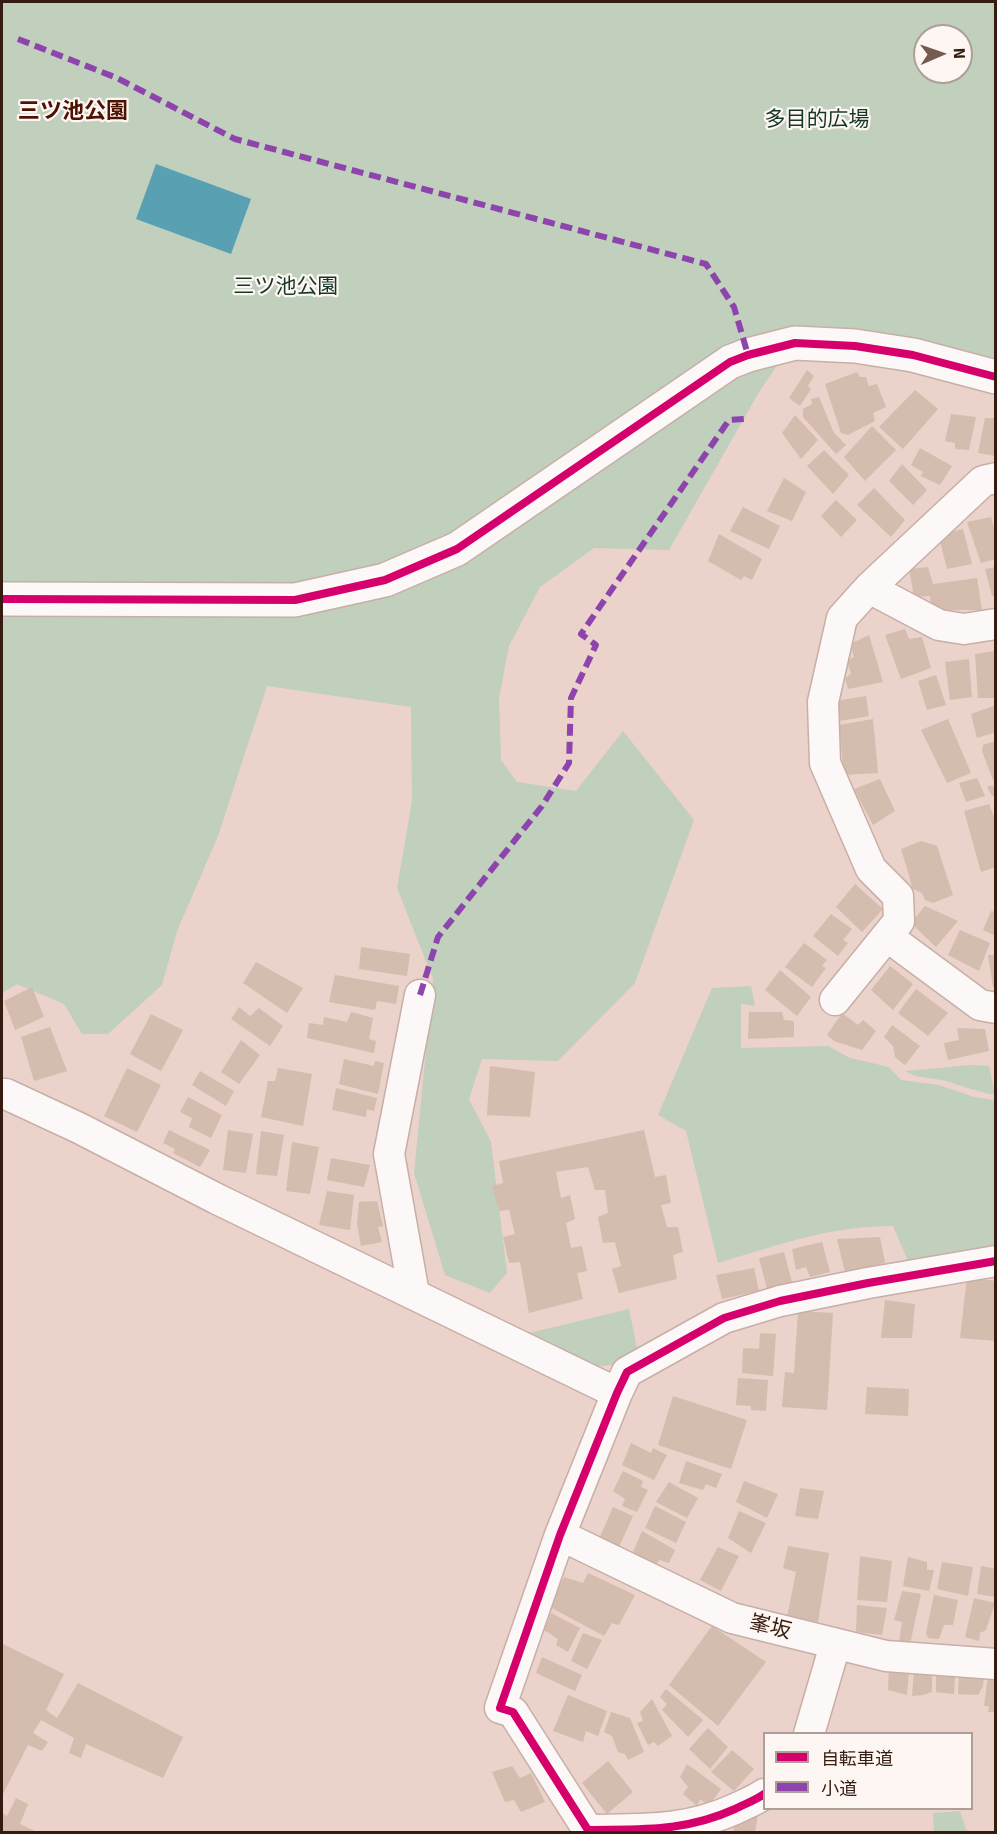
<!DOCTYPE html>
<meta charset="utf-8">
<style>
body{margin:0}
#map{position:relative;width:997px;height:1834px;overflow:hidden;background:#ebd2ca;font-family:Signika,"Noto Sans JP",sans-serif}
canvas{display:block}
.frame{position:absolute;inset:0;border:3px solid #361b11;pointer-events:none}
.legend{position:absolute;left:763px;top:1732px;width:210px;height:78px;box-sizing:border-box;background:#fef6f3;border:2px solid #ae9e99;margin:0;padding:8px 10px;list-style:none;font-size:18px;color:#361b11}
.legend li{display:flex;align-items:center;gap:12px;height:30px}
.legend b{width:30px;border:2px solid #ae9e99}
.north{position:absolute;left:913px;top:24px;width:60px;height:60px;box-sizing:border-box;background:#fef6f3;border:2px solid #ae9e99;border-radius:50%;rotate:88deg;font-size:16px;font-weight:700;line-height:24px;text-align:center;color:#361b11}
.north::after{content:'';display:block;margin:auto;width:21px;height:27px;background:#755b52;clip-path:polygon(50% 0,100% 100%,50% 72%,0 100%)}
</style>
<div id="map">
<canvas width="997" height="1834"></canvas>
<div class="frame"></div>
<ul class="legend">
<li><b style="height:8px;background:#d6006c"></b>自転車道</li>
<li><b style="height:8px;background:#8e44ad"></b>小道</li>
</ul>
<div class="north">N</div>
</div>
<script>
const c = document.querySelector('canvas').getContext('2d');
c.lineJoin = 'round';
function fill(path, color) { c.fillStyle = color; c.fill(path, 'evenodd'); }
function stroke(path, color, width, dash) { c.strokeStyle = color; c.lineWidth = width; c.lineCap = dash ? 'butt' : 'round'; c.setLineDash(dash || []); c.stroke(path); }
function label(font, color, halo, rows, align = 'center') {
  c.font = font + ' Signika,"Noto Sans JP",sans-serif'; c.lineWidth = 4.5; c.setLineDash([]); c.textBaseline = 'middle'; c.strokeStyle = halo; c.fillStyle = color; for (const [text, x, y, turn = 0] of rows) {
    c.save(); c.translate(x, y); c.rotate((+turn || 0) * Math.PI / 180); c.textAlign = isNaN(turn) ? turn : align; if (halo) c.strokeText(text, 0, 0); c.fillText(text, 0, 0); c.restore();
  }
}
const green = new Path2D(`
 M2,2H995V362L798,335L759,392L669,550L594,548L540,587L509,646L499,698L501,760L517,782L576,791L623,731L694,820L635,983L558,1061L482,1059L469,1099L491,1142L507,1273L490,1293L445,1275L414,1173L433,979L397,888L412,801L411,707L267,686L218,836L177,931L162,985L108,1034H82L64,1004L17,984L2,993ZM925,36H961V72H925Z
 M751,986L755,1006L741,1004V1048L828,1046L850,1058L889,1067L901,1080L939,1085L974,1097L995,1100V1249L908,1261L893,1226C829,1226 778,1245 718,1263L686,1131L658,1115L712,988Z
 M971,1065L989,1066L995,1095C978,1092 963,1086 946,1081C931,1077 918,1079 905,1071Z
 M629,1309L637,1348L612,1365L590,1367L525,1334Z
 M960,1811L966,1829L970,1832H934L933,1813Z`);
const water = new Path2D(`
 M156,164L251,199L231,254L136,219Z`);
const building = new Path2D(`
 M807,370L814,376L808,386L811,389L800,406L789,398Z
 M857,372L860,377H866L869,386L877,384L886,407L873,413L875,421L848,435L841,433L825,384Z
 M915,390L938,409L903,449L879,427Z
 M819,397L834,433L846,445L836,454L803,417V409L812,404L811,399Z
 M951,414L976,417L969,450L955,449V443L945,441Z
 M795,415L818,440L801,459L782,433Z
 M985,418H996V456L978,453Z
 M872,426L896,450L865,481L844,457Z
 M920,448L952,466L940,485L921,476L923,472L911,465Z
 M824,450L849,475L833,494L807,466Z
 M902,464L927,490L913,505L889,481Z
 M784,478L806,492L792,521L767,511Z
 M874,488L905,520L891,537L857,505Z
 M836,500L857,520L841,537L821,516Z
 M743,507L780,526L769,549L730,531Z
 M991,517L996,535V559L981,563L967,522Z
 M963,529L972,564L947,569L940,541L954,531Z
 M719,534L762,559L752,580L744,576L741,580L708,561Z
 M928,567L933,584L977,578L982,610H932L930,596L914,597L909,569Z
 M996,567V595L992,596L985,569Z
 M905,629L909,639L922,637L931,668L901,679L885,635Z
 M869,635L883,682L848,689L845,678L851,674L847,661L854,657L850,644Z
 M995,651V698H978L975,654Z
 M969,659L972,697L950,700L945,662Z
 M936,675L946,705L927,710L918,681Z
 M866,696L869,716L839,721L835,701Z
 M996,705V732L977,738L971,714Z
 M873,719L878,773L844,775L839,725Z
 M948,719L971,773L947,783L921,730Z
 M996,741V779L993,780L982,751L983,745Z
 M977,778L985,796L966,802L959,783Z
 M880,779L895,811L873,825L854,789Z
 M993,785L996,795L992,796L987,787Z
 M989,804L996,822V867L981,872L964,811Z
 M921,841L937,846L953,895L933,903L925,900L922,893L913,889L901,849Z
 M855,884L883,909L862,932L836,907Z
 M925,906L958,921L936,947L911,923Z
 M991,911L996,912V936L983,930Z
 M831,914L852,929L843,940L848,943L838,956L813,936Z
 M960,930L990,943L979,971L948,955Z
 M804,943L827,960L822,966L826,968L812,987L785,967Z
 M361,947L410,954L407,976L359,969Z
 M988,955H996V987H993Z
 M256,962L303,988L287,1013L243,983Z
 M890,966L913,984L893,1010L871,990Z
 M780,970L811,997L797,1016L765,990Z
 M335,975L399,986L396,1004L377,1001L375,1010L329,1002Z
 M32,987L44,1017L15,1030L4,1001Z
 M916,989L948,1013L928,1036L898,1013Z
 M239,1007L250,1016L259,1008L283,1026L270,1046L231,1019Z
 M351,1012L373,1018L369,1039L376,1041L374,1053L307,1038L309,1023L323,1025L324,1017L347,1022Z
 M749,1012H782L784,1020L794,1021V1037L748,1039Z
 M842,1013L858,1025L863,1020L876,1031L862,1050L834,1041L827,1035Z
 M151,1014L183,1030L161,1071L130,1054Z
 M892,1025L920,1046L905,1065L895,1057L893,1046L884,1037Z
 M50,1027L67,1071L34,1081L21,1037Z
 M957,1028L985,1029L989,1051L948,1060L944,1043L959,1040Z
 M241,1040L260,1055L239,1084L221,1072Z
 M344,1059L374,1066L375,1061L384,1063L378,1094L339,1084Z
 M490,1066L535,1072L530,1117L487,1115Z
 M127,1068L161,1085L137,1132L104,1116Z
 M278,1068L312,1074L303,1126L261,1117L268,1081H275Z
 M200,1071L234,1091L226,1106L192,1085Z
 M336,1088L377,1098L374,1111L367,1109L366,1117L332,1110Z
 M188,1097L222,1115L211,1138L189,1127L192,1118L180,1112Z
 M169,1130L210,1150L200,1167L173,1153L175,1149L163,1143Z
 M228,1130L253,1134L246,1173L223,1170Z
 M644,1130L655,1177L666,1175L671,1203L661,1205L667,1227H678L683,1252L673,1255L677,1279L619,1293L612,1269L621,1266L615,1242L603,1243L598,1217L608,1213L605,1190H595L588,1167L556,1172L561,1198L570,1195L575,1219L566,1223L571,1248L582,1246L587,1271L577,1273L583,1299L529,1313L520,1262L509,1263L503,1237L515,1234L509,1210L499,1211L492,1186L503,1183L499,1161Z
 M261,1131L284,1135L277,1176L256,1174Z
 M292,1142L319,1147L310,1194L286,1191Z
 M331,1158L370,1165L364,1187L327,1180Z
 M327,1191L354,1195L350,1230L319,1225Z
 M377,1201L383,1226L378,1227L382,1242L361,1246L357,1224L359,1202Z
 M880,1237L885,1263L845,1272L837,1239Z
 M822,1242L830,1272L810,1277L806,1267L796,1270L792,1249Z
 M784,1252L792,1282L767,1289L759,1258Z
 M754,1268L759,1291L722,1299L716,1275Z
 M967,1277L996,1281V1341L960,1338Z
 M885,1300L915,1304L912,1338H881Z
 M798,1311L833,1313L827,1410L782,1407L785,1372L794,1373Z
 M760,1333L776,1334L773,1376L742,1373L743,1348L759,1349Z
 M738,1378L768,1380L766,1411L751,1410V1406L736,1405Z
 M867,1387L909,1389L908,1416L865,1414Z
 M673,1396L747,1420L731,1469L658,1445Z
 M631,1443L651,1453L653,1448L667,1455L654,1480L622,1465Z
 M686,1461L722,1474L716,1488L706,1484L703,1490L679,1483Z
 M623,1471L643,1481L641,1487L648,1490L637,1512L622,1506L625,1499L613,1491Z
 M744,1481L778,1494L767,1518L736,1502Z
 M669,1482L698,1498L687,1518L656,1502Z
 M800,1488L824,1491L818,1519L795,1516Z
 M655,1506L686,1522L676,1543L645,1528Z
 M613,1507L633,1516L619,1547L600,1537Z
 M739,1511L766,1523L751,1553L728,1538Z
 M642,1531L675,1550L669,1563L659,1560L656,1566L633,1552Z
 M788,1546L829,1553L818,1622L787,1617L796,1572L783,1568Z
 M718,1547L739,1556L721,1591L700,1580Z
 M860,1556L892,1561L887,1602L857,1600Z
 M908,1557L927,1562V1570H934L929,1591L903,1586Z
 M942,1562L973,1567L968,1596L937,1589Z
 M981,1566L996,1569V1597L977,1594Z
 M588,1573L635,1595L619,1625L612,1623L604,1636L550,1607L564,1577L583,1583Z
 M902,1591L921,1594L910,1644L899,1643L902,1622L894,1620Z
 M934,1595L958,1600L953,1625H944L939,1639L928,1638L926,1633Z
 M974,1598L995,1603L986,1630L980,1633L979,1641L965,1637Z
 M857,1605L887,1608L882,1635L856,1632Z
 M551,1613L580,1628L568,1652L556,1645L558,1639L544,1630Z
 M712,1626L766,1662L718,1726L669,1685Z
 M583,1633L602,1640L587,1669L571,1661Z
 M3,1644L64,1674L46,1710L57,1718L78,1683L183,1737L163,1778L86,1744L81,1758L69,1753L74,1738L41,1720L33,1733L48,1742L42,1751L28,1745L2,1796V1648Z
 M542,1657L582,1675L575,1691L536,1673Z
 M889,1666L909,1671L907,1695L888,1690Z
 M914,1671L932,1673V1692L923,1695L912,1696Z
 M936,1673L955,1676L954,1694L936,1692Z
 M959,1674L984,1676L983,1686L978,1695L958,1694Z
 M988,1675L996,1677V1712H988L989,1706H984Z
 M666,1689L703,1720L688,1737L662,1710L667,1704L660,1697Z
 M568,1695L607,1711L598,1736L586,1731L583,1742L553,1731Z
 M652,1699L672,1736L658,1746L654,1742L648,1745L637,1723L643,1721L640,1712Z
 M611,1712L630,1718L644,1752L628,1760L625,1754L618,1752L612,1736L604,1732Z
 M708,1728L728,1747L710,1769L689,1749Z
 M732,1750L754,1769L734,1791L711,1772Z
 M608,1761L633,1792L607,1814L582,1783Z
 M687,1764L721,1789L709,1806L700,1799L697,1806L683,1794L688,1787L680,1777Z
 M512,1766L520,1778L531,1773L545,1802L521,1812L514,1800L505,1802L492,1772Z
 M16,1798L28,1804L20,1824L37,1832H2V1813L7,1816Z
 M736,1813L758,1815L755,1832H733Z`);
const minor = new Path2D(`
 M869,588L939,625L964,629L996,624
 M888,937L980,1005L996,1008
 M835,1000L899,921L898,896L871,869L825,763L823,702L842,618L869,588L983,481L996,478
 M2,1094H6L79,1128L217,1199L617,1393
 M414,1294L389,1154L420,995
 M560,1535L732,1618L886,1656L996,1664
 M809,1734L835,1645
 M764,1794C756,1800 745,1804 735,1809C684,1832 643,1829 588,1830L513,1712L500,1708L560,1535L617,1393L627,1372L724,1318L780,1301L868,1283L996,1261`);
const tertiary = new Path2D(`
 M2,599L295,600L385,580L457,549L730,362L748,355L795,343L855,346L913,355L996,377`);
const quiet = new Path2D(`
 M18,39L117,78L235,139L706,264L734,307L748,355
 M420,995L438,937L542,806L569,763L571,698L596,645L581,634L729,420L744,419`);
const cycleway = new Path2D(`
 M2,599L295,600L385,580L457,549L730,362L748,355L795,343L855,346L913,355L996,377
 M764,1794C756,1800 745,1804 735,1809C684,1832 643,1829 588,1830L513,1712L500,1708L560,1535L617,1393L627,1372L724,1318L780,1301L868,1283L996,1261`);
const parkNames = [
 ["多目的広場",817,120],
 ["三ツ池公園",286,287]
];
const streetNames = [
 ["峯坂",770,1628,14]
];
const neighbourhoodNames = [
 ["三ツ池公園",73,112]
];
fill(green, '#c1cfbd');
fill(water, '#58a0b2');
fill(building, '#d4bcae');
stroke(minor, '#c7afa7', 33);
stroke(tertiary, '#c7afa7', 36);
stroke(minor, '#fcf8f7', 30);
stroke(tertiary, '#fcf8f7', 33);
stroke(quiet, '#8e44ad', 6, [12, 6]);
stroke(cycleway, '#d6006c', 8);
label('21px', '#143827', '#fef6f3', parkNames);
label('21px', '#361b11', '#fef6f3', streetNames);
label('bold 22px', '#4d1200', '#fef6f3', neighbourhoodNames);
</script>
